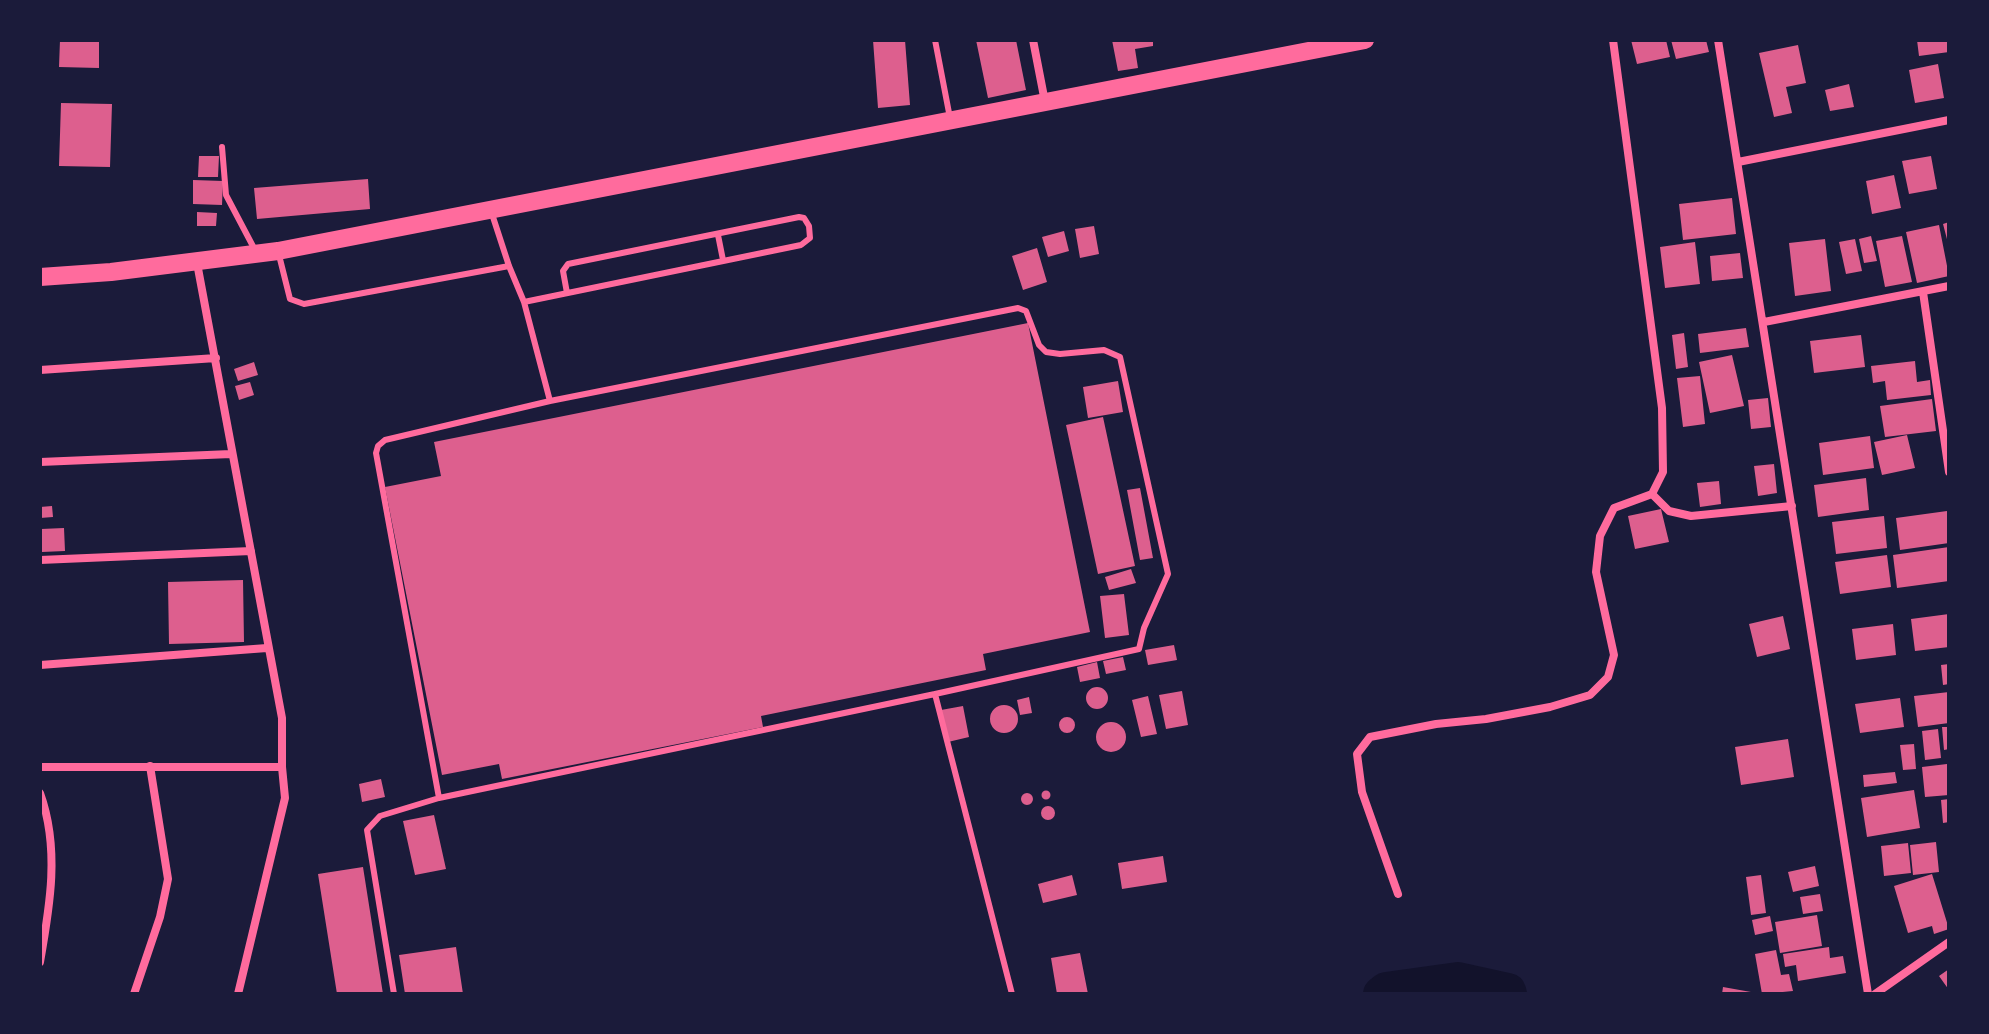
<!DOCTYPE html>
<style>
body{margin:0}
#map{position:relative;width:1989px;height:1034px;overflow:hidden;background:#1b1b3a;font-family:Jost,sans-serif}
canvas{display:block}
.frame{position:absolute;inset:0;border:42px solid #1b1b3a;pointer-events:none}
</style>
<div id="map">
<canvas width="1989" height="1034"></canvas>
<div class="frame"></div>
</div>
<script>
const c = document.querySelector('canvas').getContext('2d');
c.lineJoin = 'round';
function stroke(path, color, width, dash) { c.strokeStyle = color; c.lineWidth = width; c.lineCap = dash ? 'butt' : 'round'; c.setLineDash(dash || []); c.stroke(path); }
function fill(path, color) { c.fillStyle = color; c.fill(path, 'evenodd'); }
const river = new Path2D(`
 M1381,994L1386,990L1458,980L1508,991L1509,994`);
const building = new Path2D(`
 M60,40H99V68L59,67Z
 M873,40H905L910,105L878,108Z
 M976,40H1016L1026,90L988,98Z
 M1112,40H1153V46L1135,49L1138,68L1118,71Z
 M1631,40H1666L1670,57L1637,64Z
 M1671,40H1706L1709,52L1676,59Z
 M1917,40H1949V52L1919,56Z
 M1798,45L1806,83L1786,87L1792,113L1774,117L1759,53Z
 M1938,64L1944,98L1915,103L1909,70Z
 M1849,84L1854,107L1830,111L1825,90Z
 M61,103L112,104L110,167L59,166Z
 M199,156H219L218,177H198Z
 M1931,156L1937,189L1909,194L1902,161Z
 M1894,175L1901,208L1872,214L1866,181Z
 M368,179L370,209L257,219L254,188Z
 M193,180L223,181L222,205L193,204Z
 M1732,198L1736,234L1683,240L1679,204Z
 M197,212L217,213L216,226H197Z
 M1949,222V242L1948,243L1943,224Z
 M1939,225L1949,276L1917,283L1906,232Z
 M1094,226L1099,254L1080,258L1075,229Z
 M1064,231L1069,251L1048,257L1042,237Z
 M1871,236L1877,261L1864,263L1859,239Z
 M1902,236L1912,282L1885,287L1876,241Z
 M1825,239L1831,291L1795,296L1789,243Z
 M1855,239L1862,271L1846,274L1839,242Z
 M1695,242L1700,284L1665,288L1660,247Z
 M1037,248L1047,282L1023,290L1012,256Z
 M1740,253L1743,278L1712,281L1710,256Z
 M1028,323L1090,632L983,654L986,670L761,716L763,727L502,779L499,764L442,775L385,487L441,476L434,442Z
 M1746,328L1749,347L1700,353L1698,334Z
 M1684,333L1688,367L1676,369L1672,335Z
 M1861,335L1865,367L1814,373L1810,341Z
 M1732,355L1744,406L1710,413L1699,362Z
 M1915,361L1917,382L1930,380L1931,395L1887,400L1885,381L1873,383L1871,366Z
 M254,362L258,375L238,381L234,369Z
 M1700,376L1705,424L1683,427L1677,378Z
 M1118,381L1123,412L1088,418L1083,387Z
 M250,382L254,395L239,400L235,386Z
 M1768,398L1771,427L1751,429L1748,400Z
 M1932,399L1936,431L1885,437L1880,406Z
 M1103,417L1135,566L1098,574L1066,425Z
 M1907,435L1915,468L1882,475L1874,442Z
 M1870,436L1874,468L1823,475L1819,443Z
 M1774,464L1777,493L1758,496L1754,466Z
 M1866,478L1869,510L1818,517L1814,485Z
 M1719,481L1721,504L1700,507L1697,483Z
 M1140,488L1153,558L1140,560L1127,490Z
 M52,506L53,517L40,518V507Z
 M1661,509L1669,542L1635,549L1628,516Z
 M1947,511L1949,543L1900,550L1896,518Z
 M1884,516L1887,548L1836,554L1832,522Z
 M64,528L65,551L42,552L41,529Z
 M1949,547V581L1897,588L1893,555Z
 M1887,555L1891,587L1840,594L1835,562Z
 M1131,569L1136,583L1109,590L1105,577Z
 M243,580L244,642L169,644L168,582Z
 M1124,594L1129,635L1105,638L1100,596Z
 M1949,614V647L1915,651L1911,619Z
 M1783,616L1790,649L1757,657L1749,624Z
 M1893,624L1896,655L1856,660L1852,629Z
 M1174,645L1177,660L1148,665L1145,650Z
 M1123,657L1126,670L1106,674L1103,661Z
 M1097,662L1100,678L1080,682L1077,667Z
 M1949,664V684L1943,685L1941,665Z
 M1086 698a11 11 0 1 1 22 0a11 11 0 1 1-22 0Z
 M1182,691L1188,725L1166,729L1159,695Z
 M1949,692V723L1918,727L1914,696Z
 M1148,696L1157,734L1141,737L1132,700Z
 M1029,697L1032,713L1020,715L1017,700Z
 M1900,698L1904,727L1860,733L1855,704Z
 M990 719a14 14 0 1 1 28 0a14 14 0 1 1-28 0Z
 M963,706L969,737L948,742L941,710Z
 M1059 725a8 8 0 1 1 16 0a8 8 0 1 1-16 0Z
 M1096 737a15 15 0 1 1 30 0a15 15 0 1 1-30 0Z
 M1942,727H1949V749L1944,750Z
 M1938,729L1941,758L1925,760L1922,731Z
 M1788,739L1794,777L1741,785L1735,747Z
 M1914,744L1916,769L1903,770L1900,745Z
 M1947,764L1949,795L1925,797L1922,767Z
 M1895,772L1897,783L1864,787L1863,775Z
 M381,779L385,797L362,802L359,784Z
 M1914,790L1920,828L1867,837L1861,798Z
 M1041.5 795a4.5 4.5 0 1 1 9 0a4.5 4.5 0 1 1-9 0Z
 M1021 799a6 6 0 1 1 12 0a6 6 0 1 1-12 0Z
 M1949,799V822L1943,823L1941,800Z
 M1041 813a7 7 0 1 1 14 0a7 7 0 1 1-14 0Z
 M434,815L446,869L415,875L403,821Z
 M1936,842L1939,872L1913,875L1910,845Z
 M1908,843L1911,873L1884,876L1881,846Z
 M1163,856L1167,882L1122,889L1118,863Z
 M1815,866L1819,886L1793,892L1788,872Z
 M363,867L383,994H337L318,874Z
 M1932,874L1949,929L1934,934L1932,926L1908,933L1894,886Z
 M1072,875L1077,895L1043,903L1038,884Z
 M1761,875L1766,913L1751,915L1746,877Z
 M1820,894L1823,911L1803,914L1800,897Z
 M1817,915L1822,946L1780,953L1775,922Z
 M1770,916L1773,931L1755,935L1752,920Z
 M456,947L463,994H405L399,955Z
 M1829,947L1830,958L1843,956L1846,973L1798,981L1796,965L1785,967L1783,954Z
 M1776,950L1781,975L1789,974L1793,991L1762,994L1755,954Z
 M1080,953L1088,994H1057L1051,958Z
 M1949,969V990L1939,976Z
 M1723,987L1751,992V994H1722Z`);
const service = new Path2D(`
 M935,40L950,118
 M222,147L226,195L256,252
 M492,214L509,266L524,302L550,401L1018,308L1026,311L1039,345L1046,352L1060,354L1104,350L1120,357L1168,574L1144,628L1139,649L935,694L439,798L376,453L378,446L385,440L550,401
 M718,235L723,260
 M279,255L290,299L304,304L509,266
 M524,302L801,245L810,238L809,226L804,218L799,217L568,264L563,271L567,293
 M935,694L1012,994
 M394,994L367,830L380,816L439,798`);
const minor = new Path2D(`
 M1033,40L1045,102
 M1718,40L1868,994
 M1738,162L1949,120
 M1923,292L1949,472
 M1764,322L1949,286
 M40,370L216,358
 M40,462L231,454
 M1652,494L1669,511L1691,516L1792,506
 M40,560L251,551
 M40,665L267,648
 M40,767H282V718L197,263
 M40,793C60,848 50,906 40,962
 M1398,894L1362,792L1357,754L1370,737L1436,724L1486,719L1550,707L1590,695L1608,677L1614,655L1596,572L1600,536L1614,508L1652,494L1663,472L1662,408L1613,40
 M134,994L160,917L168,879L150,766
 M238,994L285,798L282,767
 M1875,994L1949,942`);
const primary = new Path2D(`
 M40,277L111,272L278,251L1365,40`);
stroke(river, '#12122b', 36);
fill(building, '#dd5f8e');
stroke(service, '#ff6b9d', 6);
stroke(minor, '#ff6b9d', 8);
stroke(primary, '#ff6b9d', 18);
</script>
